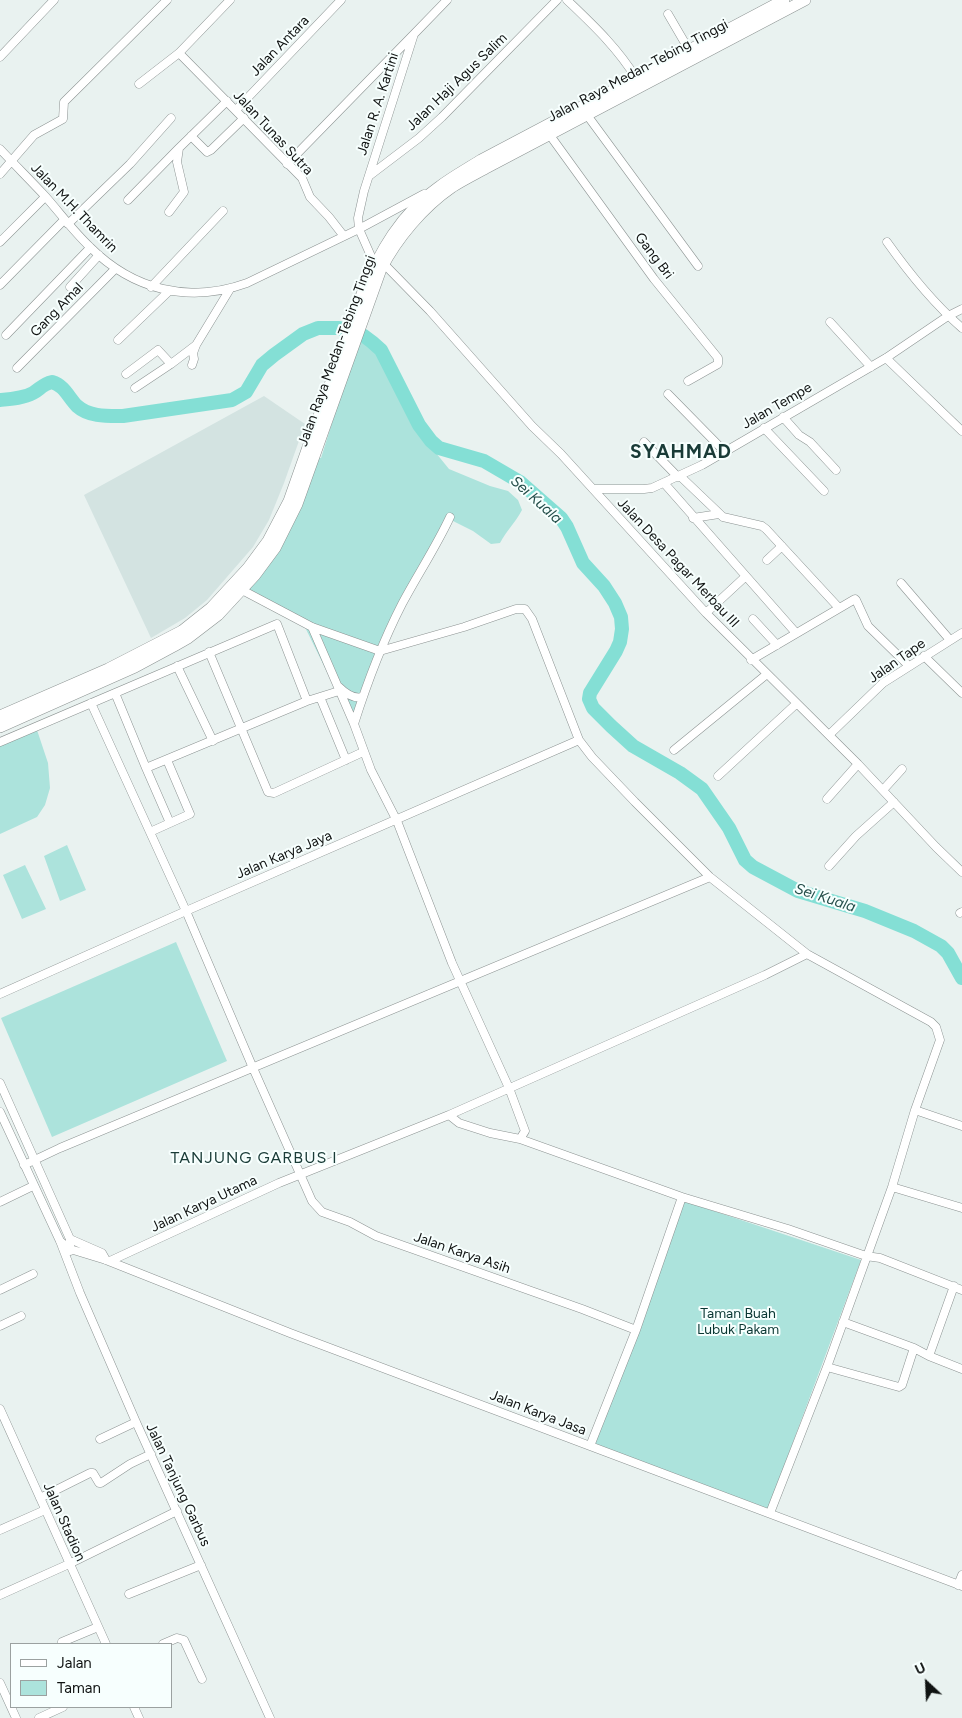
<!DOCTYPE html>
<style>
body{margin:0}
#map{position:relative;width:962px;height:1718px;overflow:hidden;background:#e9f2f0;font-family:Figtree,sans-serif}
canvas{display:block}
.legend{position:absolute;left:10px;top:1643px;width:162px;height:65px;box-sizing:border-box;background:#f7fffe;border:1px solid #9ba1a0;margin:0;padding:6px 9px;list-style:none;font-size:15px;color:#101312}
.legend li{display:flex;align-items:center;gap:10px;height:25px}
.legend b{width:25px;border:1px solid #9ba1a0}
.north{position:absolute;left:902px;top:1658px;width:50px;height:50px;-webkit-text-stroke:4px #f7fffe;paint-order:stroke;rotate:335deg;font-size:14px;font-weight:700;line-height:20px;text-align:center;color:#101312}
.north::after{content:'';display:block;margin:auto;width:18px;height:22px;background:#101312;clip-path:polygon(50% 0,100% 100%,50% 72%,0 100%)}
</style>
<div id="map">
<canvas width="962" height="1718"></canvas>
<ul class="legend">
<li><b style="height:6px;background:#fff"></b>Jalan</li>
<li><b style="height:14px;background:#ace3dc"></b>Taman</li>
</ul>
<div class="north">U</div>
</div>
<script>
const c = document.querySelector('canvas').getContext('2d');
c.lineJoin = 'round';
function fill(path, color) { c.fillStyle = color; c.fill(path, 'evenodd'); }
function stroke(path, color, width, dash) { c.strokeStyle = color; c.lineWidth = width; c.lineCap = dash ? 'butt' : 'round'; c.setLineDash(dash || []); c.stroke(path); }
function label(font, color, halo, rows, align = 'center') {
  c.font = font + ' Figtree,sans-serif'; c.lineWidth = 4; c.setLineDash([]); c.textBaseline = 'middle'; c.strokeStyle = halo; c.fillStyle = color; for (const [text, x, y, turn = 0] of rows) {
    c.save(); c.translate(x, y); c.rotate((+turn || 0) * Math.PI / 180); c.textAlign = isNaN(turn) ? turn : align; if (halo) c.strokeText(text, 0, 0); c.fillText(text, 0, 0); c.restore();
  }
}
const built = new Path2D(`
 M264,396L305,424L284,483L269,520L253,547L207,600L185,618L151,638L84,495Z`);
const green = new Path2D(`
 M361,341L375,350L410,415L436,453L449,469L490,486L508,491L518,500L522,510C516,522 506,531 500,543L491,544L473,531L447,518L379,648L352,723L301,619L246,589L316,457L321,458L355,350Z
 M37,730L48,763L50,788L45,805L37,817L0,834V746Z
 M67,845L86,890L60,901L44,856Z
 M25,865L46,909L22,919L3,875Z
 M176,942L227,1061L52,1137L1,1018Z
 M684,1201L861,1260L768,1509L594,1444Z`);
const river = new Path2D(`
 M0,400C11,399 24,398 33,393C40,389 43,384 52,382C65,386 68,397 77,406C89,417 108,416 123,416L232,400L246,392L262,365L274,355L303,334L318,328H339L364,336L372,342L381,350L419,425L431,441L439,448L484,461L520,482L561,518L567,527L583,563L604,586L615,603L621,617L622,629L620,642L616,651L590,693L589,699L593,708L611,726L633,746L680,773L702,789L729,828L745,860L753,867L798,891L865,911L914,931L941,946L948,953L962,978`);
const minor = new Path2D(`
 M567,0C592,24 617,47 636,78
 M668,14L689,50
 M179,53L302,178L310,197L329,217L343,235
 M0,57L54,0
 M139,84L179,53L230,0
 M236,110L341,0
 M587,115L698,266
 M549,134L654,279L718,358V364L688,381
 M191,136L207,152L211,150L244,118
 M0,149C15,165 30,180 45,196C60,213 73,231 90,247C133,290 189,304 247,283L359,229L424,194
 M287,164L413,35
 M0,174L34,135L63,119L64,102L167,0
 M369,176L419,138L442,117L557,0
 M128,200L179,148
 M169,212L184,192L177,162L179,148L227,101
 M68,224L130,164L171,118
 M0,242L45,197
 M887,242C909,273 933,303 962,328
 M374,263L359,229L358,218L364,191L414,34L447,0
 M384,264L430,311L532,426L561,454L706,613L858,764L936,847L962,872
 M0,285L64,220
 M70,287L99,255
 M151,287L223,211
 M830,322L871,367
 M6,335L90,248
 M118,340L168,292
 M886,358L962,431
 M192,365L194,359L193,353L196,345L230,289
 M17,368L115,269
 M126,374L158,350L171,364L196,345
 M135,388L171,364
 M668,394L724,451
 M783,417L799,435L810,442L836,470
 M764,428L824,491
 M644,442L678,477
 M680,476L723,517L762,526L766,529L839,608
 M664,483L796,633
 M593,489H644L652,488L702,465L886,358L948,316L962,309
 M693,518L719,514
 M767,560L782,546
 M901,583L950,640
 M242,590L312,627L380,651L464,627L516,609H525L532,619L579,740L592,757L635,802L710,877L807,954L931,1022L936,1027L940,1040L915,1110L892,1187L827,1367L770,1513
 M706,613L746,576
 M753,619L777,645
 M312,627L354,724L371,770L397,821L452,963L509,1088L525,1131L520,1139
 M209,652L268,792L274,793L363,752
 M924,656L962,693
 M751,660L855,599L856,600L868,626L909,666
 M177,666L213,741
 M339,687C346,694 353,699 362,697
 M115,693L146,768
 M320,697L346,760
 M91,703L186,911L253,1068L312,1201L322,1212L350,1222L376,1236L582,1309L636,1330
 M354,724C367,683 382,643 402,604C418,574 436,547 450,517
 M829,735L883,683L962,633
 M0,742L277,624L307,701
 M674,750L767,674
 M167,760L190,814L170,823L146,768L307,701L339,691
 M718,776L796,704
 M883,790L902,769
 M827,799L858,764
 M150,832L170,823
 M829,866L856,836L894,802
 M960,913L962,912
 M0,994L186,911L579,740
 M0,1083L70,1239V1251
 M915,1110L962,1126
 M0,1112L60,1241L80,1293L136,1422L270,1718
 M449,1115L459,1123L490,1133L520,1139L682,1197
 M24,1165L60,1148L710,877
 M892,1187L962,1208
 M0,1202L33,1186
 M70,1239L102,1253L106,1260
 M60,1241L70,1249L106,1260L290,1333L962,1586
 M110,1261L279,1183L449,1115L765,975L807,954
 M954,1286L929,1356L962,1369
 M0,1290L33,1274
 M843,1322L914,1348L929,1356
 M0,1326L21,1316
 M827,1367L899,1387L902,1385L914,1348
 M0,1409L106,1644
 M100,1439L136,1422
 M590,1446L636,1330L682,1197L788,1229L866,1256L880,1258L962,1290
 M40,1498L90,1473H93L99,1483H101L130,1464L151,1454
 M0,1530L45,1510
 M958,1585L962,1575
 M129,1594L201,1565
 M0,1595L69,1564L177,1511
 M62,1642L98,1627
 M163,1644L177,1638L184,1640L202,1679
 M0,1683L16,1718
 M134,1707L139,1718
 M39,1718L63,1707`);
const highway = new Path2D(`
 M0,716L108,669L182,631L211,608L248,568L268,541L289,501L362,294C379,253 401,213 439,187C452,177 467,169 481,160L784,0
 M0,727L135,667L174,646L188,638L218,615L255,575L275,548L297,504L381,269C397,238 423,207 452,187C463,180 475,174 486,168L805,0`);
const streetNames = [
 ["Jalan Antara",280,46,-46],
 ["Jalan Raya Medan-Tebing Tinggi",638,71,-28],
 ["Jalan Haji Agus Salim",457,82,-44],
 ["Jalan R. A. Kartini",378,104,-72],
 ["Jalan Tunas Sutra",273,133,47],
 ["Jalan M.H. Thamrin",74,208,46],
 ["Gang Bri",654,256,53],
 ["Gang Amal",57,310,-46],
 ["Jalan Raya Medan-Tebing Tinggi",337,351,-70],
 ["Jalan Tempe",777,406,-30],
 ["Jalan Desa Pagar Merbau III",678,563,47],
 ["Jalan Tape",897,661,-35],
 ["Jalan Karya Jaya",284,855,-23],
 ["Jalan Karya Utama",204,1204,-25],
 ["Jalan Karya Asih",462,1253,19],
 ["Jalan Karya Jasa",538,1413,21],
 ["Jalan Tanjung Garbus",178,1485,65],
 ["Jalan Stadion",64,1522,66]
];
const parkNames = [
 ["Taman Buah",738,1314],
 ["Lubuk Pakam",738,1330]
];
const waterNames = [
 ["Sei Kuala",536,500,42],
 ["Sei Kuala",825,898,18]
];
const quarterNames = [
 ["TANJUNG GARBUS I",254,1158]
];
const districtNames = [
 ["SYAHMAD",681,452]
];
fill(built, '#d3e3e1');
fill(green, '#ace3dc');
stroke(river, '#84dfd5', 14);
stroke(minor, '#8c9392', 9);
stroke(highway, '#8c9392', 12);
stroke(minor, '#fff', 8);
stroke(highway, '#fff', 11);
label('14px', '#101312', '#f7fffe', streetNames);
label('14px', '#0a3733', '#f7fffe', parkNames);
label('italic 15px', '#254f4b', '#f7fffe', waterNames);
c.letterSpacing = '1px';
label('16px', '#193b37', '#f7fffe', quarterNames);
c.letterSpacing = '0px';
c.letterSpacing = '1px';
label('bold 19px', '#193b37', '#f7fffe', districtNames);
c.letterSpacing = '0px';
</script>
